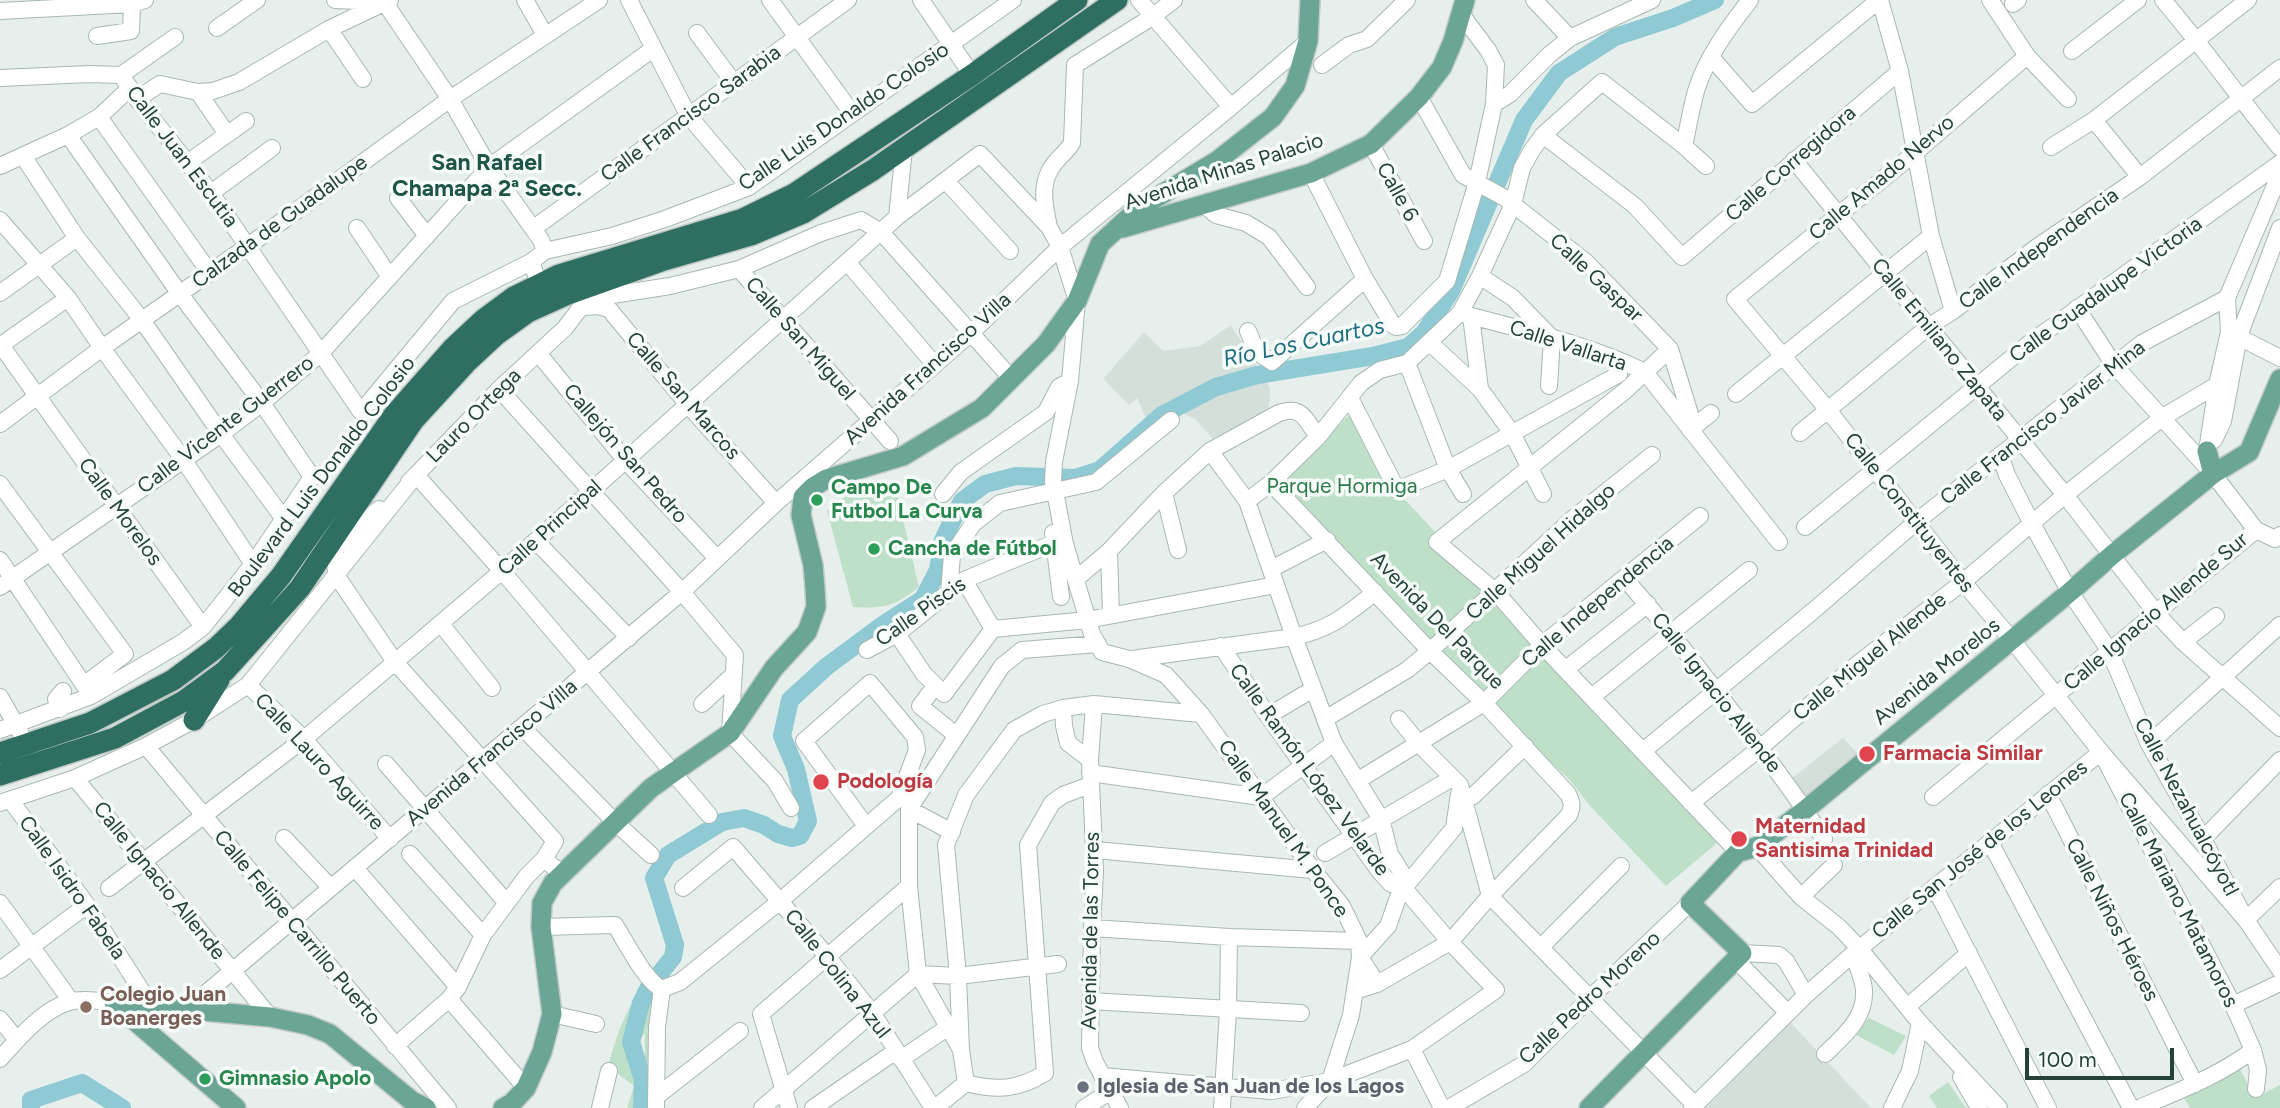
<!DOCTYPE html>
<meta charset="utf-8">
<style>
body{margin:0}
#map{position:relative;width:2280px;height:1108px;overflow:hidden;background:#e6efeb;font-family:Figtree,sans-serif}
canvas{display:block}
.scale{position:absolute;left:2025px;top:1048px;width:149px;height:32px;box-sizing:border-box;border:4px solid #24423a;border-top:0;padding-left:9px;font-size:21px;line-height:24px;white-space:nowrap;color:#24423a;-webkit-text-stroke:5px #f7fbf9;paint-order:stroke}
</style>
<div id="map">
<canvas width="2280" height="1108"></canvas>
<div class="scale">100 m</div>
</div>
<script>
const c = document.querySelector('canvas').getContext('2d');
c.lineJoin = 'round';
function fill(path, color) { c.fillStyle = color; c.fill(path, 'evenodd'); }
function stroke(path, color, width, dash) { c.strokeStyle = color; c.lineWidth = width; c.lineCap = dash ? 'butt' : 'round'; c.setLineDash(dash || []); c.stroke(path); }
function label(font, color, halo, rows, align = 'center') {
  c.font = font + ' Figtree,sans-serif'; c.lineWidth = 7; c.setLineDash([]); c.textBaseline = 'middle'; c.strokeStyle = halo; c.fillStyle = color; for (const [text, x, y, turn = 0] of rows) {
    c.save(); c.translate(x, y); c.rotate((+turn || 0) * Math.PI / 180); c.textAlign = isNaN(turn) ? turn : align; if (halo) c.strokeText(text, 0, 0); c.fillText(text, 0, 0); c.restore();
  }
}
const built = new Path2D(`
 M1231,325L1270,388L1269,411L1213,439L1195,419L1174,409L1148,422L1137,398L1129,405L1103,379L1144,332L1163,351L1200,346Z
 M1843,738L1860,756L1807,799L1791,779Z
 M1790,1022L1871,1108H1706Z`);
const green = new Path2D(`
 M1352,412L1392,486L1723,838L1666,886L1591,807L1569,779L1539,753L1279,484Z
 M871,488L897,494L919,587C895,606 884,609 853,607L827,511L846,496Z
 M649,981L661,991L656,1026L646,1032L656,1035L651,1065L645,1060V1033C628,1053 650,1061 653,1079C655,1088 654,1099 655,1108H627L634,1086L608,1066C616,1038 627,1002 649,981Z
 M1869,1018L1906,1036L1894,1055L1854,1034Z
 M2240,1069L2255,1098L2280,1085V1108H2190L2183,1097Z
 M1948,1082L1966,1108H1937L1929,1096Z`);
const river = new Path2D(`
 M31,1108V1100L82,1083L122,1108
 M642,1108L643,1080L631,1042L641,1003L649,987L673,957L675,945L654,878L668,855L722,822L744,818L764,825L778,834L792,838L800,836L808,821L796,769L782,736L790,700L826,667L884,624L923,599L938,570L943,540L962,501L985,484L1016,476L1075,478L1100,470L1162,415L1216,387L1257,375L1373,356L1408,347L1424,333L1451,291L1524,120L1559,73L1615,37L1673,18L1715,0`);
const minor = new Path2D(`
 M335,0L383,2
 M525,0L545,35
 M629,0L688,115L749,187
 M770,0L852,113
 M921,0L972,75
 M1139,0L1231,107
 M1534,0L1570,38
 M1880,0L1900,71L1931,236L1953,311
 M1990,0L2027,56L2068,99
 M2163,0C2204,48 2240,99 2280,148
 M385,3L450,99L489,167L541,240L545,251L531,262L539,283
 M2013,4L2018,0
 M0,11L132,4L145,0
 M217,28L257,0
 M329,29L363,79
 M697,33L734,83
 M97,36L131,31L132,4
 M2072,51L2138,0
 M2027,56L1916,152L1735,299L1828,410L1963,582L2012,640L2101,752L2246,920L2280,887
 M1711,57L1752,104L1879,0
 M1322,65L1349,45L1367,39L1407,0
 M121,75L137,99L211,193L361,412L453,301L531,262
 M0,78L89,74L121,75L175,37
 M198,92L227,134
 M1419,97L1463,175L1505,198L1586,262L1670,349L1690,414V430
 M137,99L160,84L198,92L213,91L239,82L329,29L390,0
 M1494,104L1510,94L1549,55L1570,38L1652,0
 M99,117L210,273
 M2094,120L2140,177
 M1543,135L1635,206L1682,257L1900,71
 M1371,144L1424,241
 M1684,146C1688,128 1691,109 1696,91C1706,58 1729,27 1750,0
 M2051,147L2094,120L2248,0
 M23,156L77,238L142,320L221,434L284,519
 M1794,160L2065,495L2156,613L2183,642L2280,728
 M187,163L246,121
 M0,166L68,135L99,117L130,88
 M1311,173L1365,279L1393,325L1396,327L1402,326L1447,281L1477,182L1494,104L1496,65L1488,50L1461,14
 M946,181L1010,251
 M211,193L272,148
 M398,198L427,236
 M1203,204L1216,215L1246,223L1269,237L1307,287
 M897,217L904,149
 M0,220L68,298L102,348L183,459L253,564
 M1049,227C1045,208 1040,188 1050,170C1055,160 1066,153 1072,143L1075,65L1152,17L1174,0
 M357,228L390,277
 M534,228L848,0
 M545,251L612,236L665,219L749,187L1013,0
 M847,262L935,365
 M739,269L890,441
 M1480,276L1513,298L1552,338L1549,386
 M0,293L77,238
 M584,307L598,306L609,309L688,405L776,503
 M2077,308L2114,365L2213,474L2256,530L2275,539L2280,535
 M1460,313C1522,330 1586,343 1645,372L1779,542
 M1471,316L1480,389
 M1248,331L1257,352L1272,362L1365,279
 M2231,333L2280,358
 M1430,343L1480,389L1512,433L1543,494
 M0,344L203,627
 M1,345L68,298
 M1670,349L1626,390L1437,542L1495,591L1542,645L1738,852
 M538,353L626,461L713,554
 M1407,363L1448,469L1463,494
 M499,389L682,592L735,655L730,733L775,781L791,808
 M1736,394L1931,236
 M1350,398L1397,490L1448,469L1619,374
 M0,424L102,348L248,246L450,99L599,0
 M1690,430L1711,413
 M1800,433L1928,327L1953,311L2037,247L2140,177L2280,68
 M2214,440L2223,421L2239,336L2280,228
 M1210,451L1247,501L1294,637L1334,743L1381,819L1390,854L1408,883
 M2207,451L2217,385L2229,332L2227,298L2280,174
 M2000,455L2007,475L2032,524L2070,592L2109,650L2149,744L2203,839L2246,920L2280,970
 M409,482L416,475L502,571L709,815
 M1271,483L1430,651L1484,703L1568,794C1572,802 1573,806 1569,815L1490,896L1450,942L1377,984L1355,991
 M0,484L125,654L84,685
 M1164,493L1178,550
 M943,494L961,472L1046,412L1059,387L1070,381
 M1247,501L1271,483L1318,437L1361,383L1380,370L1407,363L1460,313L1480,276L1513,204L1522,168L1532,150L1543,135L1602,82L1684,146L1706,166
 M379,509L335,549L336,575L395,662L555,841L544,859
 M1805,527L2031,342L2280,163
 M1053,533L1061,597
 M536,541L629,638
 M1109,551L1111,615
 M0,560L90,694
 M1271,569L1327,540
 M1624,578C1660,618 1693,661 1726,704C1760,748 1794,792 1824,839
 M1076,579L1109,551L1164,493L1210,451L1279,413C1302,405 1306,420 1318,437
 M964,580L993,629
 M0,587L221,434L262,403L320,354L489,167L653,49
 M949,593L952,555L973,524L1000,503L1096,482L1171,420
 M441,624L492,688
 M897,634L924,674L944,694L993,629L1087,620L1276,585
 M2183,642L2216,616
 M1221,646L1268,716L1380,872L1391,884L1402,886
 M867,650L897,634L964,580L1054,543
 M1132,659L1294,637C1331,629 1346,615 1375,592
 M1566,669L1648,604
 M248,685L304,739L390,839
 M935,686L920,706L956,735
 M1593,696L1749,570
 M0,697L20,732
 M702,704L734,674
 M1094,704L1090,760L1095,871L1092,928L1090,1048L1095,1062L1120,1108
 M1063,708L1064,726L1068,743L1090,760
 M60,709L56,699L63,691
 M1268,716L1313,689
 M1325,719L1407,670L1430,651L1571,520L1652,455
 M1399,719L1419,744L1460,785
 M523,728L615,822L651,855
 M0,730L91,696L183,642L203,627L253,564L312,477L262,403L180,294L68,135
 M2149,744L2280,625
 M146,746L448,1108
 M1643,751L1813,611L1916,522L2114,365L2142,343L2227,298
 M386,764L506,902
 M1090,773L1261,797L1334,743
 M75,778L270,1017
 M1357,781L1484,703L1542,645L1700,516
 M1460,785L1490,896L1695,1105
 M2048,794L2195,1084
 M1473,796L1525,746
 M1933,797L2256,530
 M0,803L75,778L146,746L194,720L248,685L416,475L499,389L565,328L581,307L606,296L670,286L739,269L821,233L861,220L881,232L1011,378
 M1691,803L1760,748L1851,669L1963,582L2065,495L2163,417L2217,385
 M14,805L87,905L152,1007
 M909,809L952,832
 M866,826L804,741L870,683L915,737L917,750L899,798
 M284,838L331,888
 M2203,839L2280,760
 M1990,842L2131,1108
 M1757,847L1801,897L1839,927L1859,948L1920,1023L1999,1108
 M1095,850L1313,870
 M1325,853L1452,778
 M410,854L483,935
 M355,868L458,987
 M1402,886L1408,883L1454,828L1459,794
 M109,888L304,739L395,662L502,571L897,217L980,154L1049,227L1060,247L1077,301L1070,381L1054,462L1053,481L1065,544L1092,634L1102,652L1129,659L1166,675L1201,714L1313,870L1342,906L1359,941L1360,957L1377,984
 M683,888L733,847L827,956L873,1014L933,1108
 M1935,888L2048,1108
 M1801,897L1834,865
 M0,903L71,1001
 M541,927L615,925C626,942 645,981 662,989
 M1092,928L1229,937L1359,941
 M1541,947L1621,866
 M1742,953L1779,955L1786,961L1806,995
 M1360,957L1388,926L1402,886
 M1736,960L1788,1013
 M0,970L87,905
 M662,989L680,982L779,902L899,798L908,796
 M449,999L526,1088
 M1090,1001L1301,1013
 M2233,1005L2280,983
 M1907,1007L1969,953
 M186,1010L682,592L776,503L970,334L1060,247L1231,107L1308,41
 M552,1014L596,1024
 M0,1019L17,1040
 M395,1046L449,999L458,987L483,935L526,877L544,859L561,873
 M960,1048L918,974L909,886V809L1002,666L1022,650L1098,644
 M1412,1049L1442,1108
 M1825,1054C1843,1037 1866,1018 1864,990C1863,977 1856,966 1854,953
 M0,1059C18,1039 42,1010 69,1002C83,998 100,1001 114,1003
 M901,1059L947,1028
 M1102,1076L1271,1091L1330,1081L1412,1049L1496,990L1450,942L1402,886
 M1961,1077L1979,1108
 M966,1083L961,1050L958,976L946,845L966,795L1014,730L1043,714L1063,708L1094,704L1201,714
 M656,1097L740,1031
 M600,1108L609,1071
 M656,1108L657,1027L662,989
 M762,1108L918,974L958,976L1058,964
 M789,1108L761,1014L909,886
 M813,1108L896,1051
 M935,1108L966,1083C997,1091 1018,1090 1045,1073L1028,845L1052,803L1063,795L1090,785
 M1084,1108L1111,1091
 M1222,1108L1228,1010L1229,937
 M1305,1108L1330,1081L1351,1015L1360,957
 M1449,1108L1524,1064L1590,998L1690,903
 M1692,1108L1806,995L1854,953L2101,752L2233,1005L2253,1050L2258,1070L2256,1089
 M1892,1108L1910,1071L1920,1023
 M2139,1108C2178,1091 2219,1076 2253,1050`);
const major = new Path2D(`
 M1123,228L1311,173L1371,144L1419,97L1442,67L1453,41L1465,0
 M2207,451L2213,474
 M114,1003L270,1017L308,1025L330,1034L412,1101L426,1108
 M114,1003L236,1108
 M503,1108L512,1103L526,1088L542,1052L552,1014L541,927L542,903L553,883L651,788L730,733L774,668L807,632L816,607L815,588L813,565L801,515L803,497L813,487L826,479L903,456L982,408L1046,344L1077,301L1100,244L1139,208L1217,161L1273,117L1295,86L1308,41L1310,0
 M1589,1108L1742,953L1690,903L1738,852L1757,847L1805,810L2070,592L2112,555L2213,474L2249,452L2280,379`);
const highway = new Path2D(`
 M194,720L219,680
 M0,753L90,723L173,680L216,648L239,626L281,576L394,415L453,348L483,320L514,297L559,275L743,219L794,194L972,75L1077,0
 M0,775L115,738L184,701L225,671L300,588L413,421L468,361L496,335L528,312L568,294L661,261L751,235L803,213L873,170L1117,0`);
const markers = [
 [817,500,7,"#2e9e5b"],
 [874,549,7,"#2e9e5b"],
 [1867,754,9,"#e0444e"],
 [821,782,9,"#e0444e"],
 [1739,839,9,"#e0444e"],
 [86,1007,7,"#8d6e63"],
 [205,1079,7,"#2e9e5b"],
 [1083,1087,7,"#6b7280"]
];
const streetNames = [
 ["Calle Francisco Sarabia",691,114,-36],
 ["Calle Luis Donaldo Colosio",844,117,-34],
 ["Calle Juan Escutia",182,157,53],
 ["Calle Corregidora",1791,164,-41],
 ["Avenida Minas Palacio",1224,172,-18],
 ["Calle Amado Nervo",1882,178,-40],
 ["Calle 6",1397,192,61],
 ["Calzada de Guadalupe",280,222,-36],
 ["Calle Independencia",2039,249,-36],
 ["Calle Gaspar",1596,278,43],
 ["Calle Guadalupe Victoria",2106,290,-36],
 ["Calle San Miguel",800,339,49],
 ["Calle Emiliano Zapata",1939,340,51],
 ["Calle Vallarta",1568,346,18],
 ["Avenida Francisco Villa",928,369,-42],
 ["Calle San Marcos",683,396,49],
 ["Lauro Ortega",474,416,-45],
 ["Calle Francisco Javier Mina",2043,423,-38],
 ["Calle Vicente Guerrero",226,425,-37],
 ["Callejón San Pedro",625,454,49],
 ["Boulevard Luis Donaldo Colosio",322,477,-53],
 ["Calle Morelos",120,512,54],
 ["Calle Constituyentes",1909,513,52],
 ["Calle Principal",550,528,-42],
 ["Calle Miguel Hidalgo",1541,552,-42],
 ["Calle Independencia",1598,602,-40],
 ["Calle Piscis",921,612,-35],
 ["Calle Ignacio Allende Sur",2156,612,-40],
 ["Avenida Del Parque",1437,621,46],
 ["Calle Miguel Allende",1870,657,-39],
 ["Avenida Morelos",1937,672,-39],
 ["Calle Ignacio Allende",1716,693,52],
 ["Avenida Francisco Villa",492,753,-40],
 ["Calle Lauro Aguirre",319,762,47],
 ["Calle Ramón López Velarde",1309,770,54],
 ["Calle Nezahualcóyotl",2186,807,62],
 ["Calle Manuel M. Ponce",1283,829,55],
 ["Calle San José de los Leones",1980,850,-39],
 ["Calle Ignacio Allende",159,881,51],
 ["Calle Isidro Fabela",72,888,55],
 ["Calle Mariano Matamoros",2178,900,63],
 ["Calle Niños Héroes",2112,920,63],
 ["Calle Felipe Carrillo Puerto",297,928,50],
 ["Avenida de las Torres",1091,931,-89],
 ["Calle Colina Azul",837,974,52],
 ["Calle Pedro Moreno",1590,998,-43]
];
const parkNames = [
 ["Parque Hormiga",1342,487]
];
const leisureNames = [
 ["Campo De",831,488],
 ["Futbol La Curva",831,512],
 ["Cancha de Fútbol",888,549],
 ["Gimnasio Apolo",219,1079]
];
const healthNames = [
 ["Farmacia Similar",1883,754],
 ["Podología",837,782],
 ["Maternidad",1755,827],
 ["Santisima Trinidad",1755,851]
];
const educationNames = [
 ["Colegio Juan",100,995],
 ["Boanerges",100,1019]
];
const worshipNames = [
 ["Iglesia de San Juan de los Lagos",1097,1087]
];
const neighbourhoodNames = [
 ["San Rafael",487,163],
 ["Chamapa 2ª Secc.",487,189]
];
const waterNames = [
 ["Río Los Cuartos",1304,343,-12]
];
fill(built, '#d4dfda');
fill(green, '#bfe0c8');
stroke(river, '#8ec9d4', 18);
stroke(minor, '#a8b8b2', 18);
stroke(major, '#c2cac8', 22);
stroke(highway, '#c2cac8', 24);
stroke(minor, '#fff', 16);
stroke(major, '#6aa596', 19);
stroke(highway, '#2f6f62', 21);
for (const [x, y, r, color] of markers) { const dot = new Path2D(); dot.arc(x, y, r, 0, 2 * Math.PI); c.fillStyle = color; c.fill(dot); stroke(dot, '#f7fbf9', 2.5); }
label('21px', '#24423a', '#f7fbf9', streetNames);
label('21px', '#2d7a4b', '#f7fbf9', parkNames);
label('bold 21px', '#27864d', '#f7fbf9', leisureNames, 'left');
label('bold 21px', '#be3a42', '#f7fbf9', healthNames, 'left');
label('bold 21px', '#785e54', '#f7fbf9', educationNames, 'left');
label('bold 21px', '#5b616d', '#f7fbf9', worshipNames, 'left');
label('bold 23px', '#1f5548', '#f7fbf9', neighbourhoodNames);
label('italic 23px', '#1c6f80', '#f7fbf9', waterNames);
</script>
